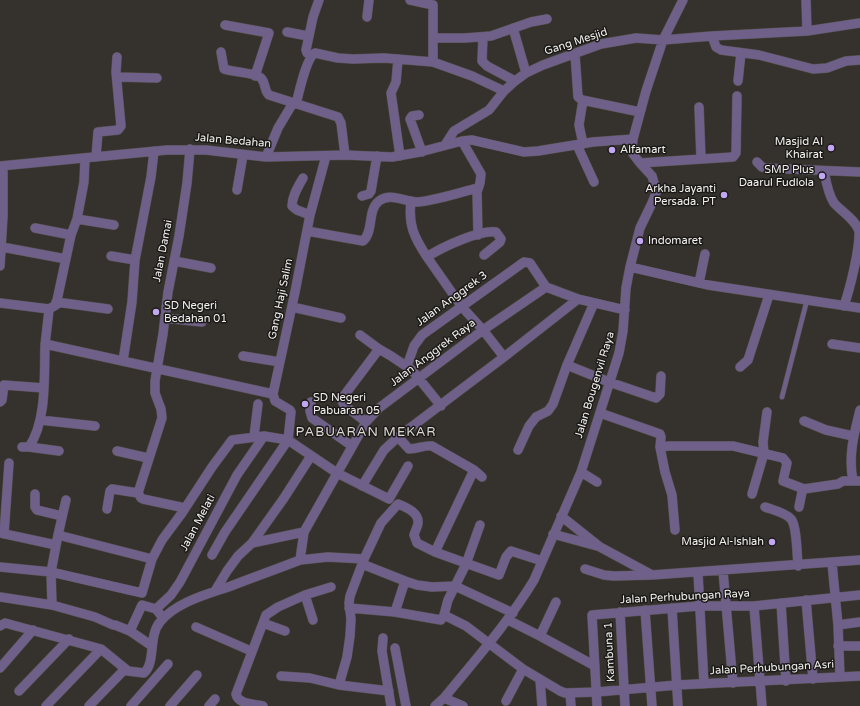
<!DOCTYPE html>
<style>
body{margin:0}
canvas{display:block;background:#35322d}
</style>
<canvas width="860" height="706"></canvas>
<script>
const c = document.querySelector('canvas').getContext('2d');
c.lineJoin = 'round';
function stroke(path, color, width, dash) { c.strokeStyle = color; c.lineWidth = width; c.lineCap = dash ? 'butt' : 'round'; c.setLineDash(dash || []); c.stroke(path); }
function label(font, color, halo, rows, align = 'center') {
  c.font = font + ' "Varela Round",sans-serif'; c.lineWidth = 3; c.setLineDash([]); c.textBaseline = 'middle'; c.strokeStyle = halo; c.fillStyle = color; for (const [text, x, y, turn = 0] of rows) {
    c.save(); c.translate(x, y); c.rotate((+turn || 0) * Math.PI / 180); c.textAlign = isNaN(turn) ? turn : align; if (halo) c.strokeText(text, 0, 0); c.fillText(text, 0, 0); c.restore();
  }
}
const lane = new Path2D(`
 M782,397L807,300`);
const street = new Path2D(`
 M806,0L807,31
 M367,17L369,0
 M225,25L269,33L255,76
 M513,28L526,73
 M287,32L308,36
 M712,36L716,47L721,50L759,55L813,69L827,68L846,61L860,60
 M483,37L482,61L487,66L515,81
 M434,38H465L491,36L531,22L547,19
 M221,52L224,69C233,72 256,73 261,78C266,83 264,91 269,95L338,117L341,123L345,155
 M575,54L578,97L582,100L640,112
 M311,55L307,53L306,50L313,17L319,0
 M398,59L396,82L391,93L400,156
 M433,62L472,76L504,91
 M117,77L157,78
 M738,81L741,53
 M296,104C299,93 306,58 315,53L338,58L353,59L384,58L433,62V5L410,0
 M699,107L701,159
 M419,115L412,116L410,119L422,152
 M462,141L481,174L480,183L477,192L478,235
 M583,144L579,125L583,100
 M445,145L454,131L489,110L504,91L515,81L526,73L543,65L601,44L636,38L663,40L712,36L807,31L860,23
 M577,145L594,182
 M96,157L98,132L118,130L121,126L116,72L117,57
 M266,157L278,128L293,103
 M757,162L762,167L765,168L860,172
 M640,163L733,157L736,153L737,96
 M0,166L167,150H206L266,157L345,155L392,157L420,152L462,141L472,140L524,152L538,151L593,142L633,139
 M824,171C826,181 828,194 834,203C842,212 855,219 859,231C860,249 850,288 844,306
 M303,178C298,187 292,196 292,206L297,210L310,215
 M237,190L243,155
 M362,196L369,194L371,191L377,156
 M411,201C408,225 414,237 427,257
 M77,219L114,225
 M35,228L71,235
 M307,231L363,241C374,232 367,210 379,201C390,192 405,202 417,202C434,201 461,192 478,188
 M2,247L66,259
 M484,255L500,242L501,239L496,232C479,230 442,247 427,257L462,307L483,330L504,357
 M111,256L135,260
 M174,261L211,268
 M0,266L3,216V166
 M630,267L708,285L860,308
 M699,283L705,254
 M56,302L108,309
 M0,303L49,309
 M292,307L341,318
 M165,318L202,322
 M360,335L379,349
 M45,344L273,394
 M832,344L860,348
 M243,356L280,362
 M123,361L132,302L135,260L151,177L154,151
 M567,365L609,382L656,398L660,394L661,376
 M407,366L414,346L422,335L524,262L530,263L546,287L578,299L625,310
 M740,367L748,360L769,295
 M0,402L2,400L4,385L44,388
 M311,402L310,411L312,418L352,446
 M860,410C854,434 848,456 853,481H860
 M600,413L660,434L661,437L660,447L665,472L672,495L675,530
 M40,420L95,426
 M804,421L826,430L853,436
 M366,422L344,405L342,401L343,397L379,349L391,356L412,370L441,406
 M254,436L258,404
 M398,437L409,449C417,449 424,445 432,446L474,470L482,477
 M22,447H29C47,421 44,376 45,346C46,334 48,321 49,309L56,305L71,235L77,219L84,182L85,158
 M29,447L59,451
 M660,447L669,446H733L783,458L787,463L783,481L804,489L838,484L843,481H853
 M518,450L529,426L536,417L548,411L553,404L567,365L594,303
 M117,451L148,458
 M581,472L597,482
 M362,486L384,450L398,437L504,357L578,299
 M35,494V507L37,510L62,516
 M752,494L764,453L763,442L767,412
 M66,500L58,535L152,559L162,540L182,513L212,467L232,440L264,436L288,440L337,473L389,499L408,466
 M765,507C773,510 786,513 791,519C797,526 797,556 798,566
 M799,507L802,492L804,489
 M185,508L143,499L141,498L138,493L162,418L161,409L155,393V381L163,334L168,292L179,236L187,183L190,149
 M107,509L110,491L112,489L138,493
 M561,516L600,547L652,575L860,560
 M0,533L56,545
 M4,534L9,463
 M553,534L597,546
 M252,543L304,532
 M435,552L474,470
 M212,555L225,532L288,440L291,412L290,410L275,401L273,394L295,292L310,215L326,156
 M300,560L328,557L364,559
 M832,563L838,625L840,677
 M362,564L405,581L417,585L432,587L455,586L513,613
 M0,567L51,572L142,593L152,559
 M585,569L604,575L614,576L651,575
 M723,571L733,683
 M698,573L704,684
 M215,591L227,571L238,556L252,543L284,498L311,456
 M305,595L313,620
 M0,597L52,605L95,617L113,625
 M806,600L813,679
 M781,603L786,681
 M52,605L51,572L58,535
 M754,606L762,706
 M349,608L395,612L441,620L444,615L448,600L466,564L480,525
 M672,608L678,706
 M645,610L652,706
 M395,612L405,581
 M620,612L625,706
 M444,615L466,626L523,669L560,691L565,693L597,692L677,685L860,676
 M163,618L156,609L171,595L180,582L237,475L264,436
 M508,620L540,636L595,666
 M263,623L285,631
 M115,625L130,631L152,646
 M838,625L860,622
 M0,626L5,623L101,649L128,671L144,673C156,663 148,636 160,622C176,602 208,594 231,586C254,577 277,569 300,560L304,532L366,422L379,408L483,330L546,287
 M196,627L251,651
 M130,631L142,605L156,609
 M540,636L556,602
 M383,638L382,651L391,706
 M838,646H860
 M395,648L406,706
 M0,668L33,630
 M281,676L310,678L339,685L389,691
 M540,680L542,706
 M339,685L347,657L350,636L351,619L349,603L350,596L364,559L381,523L398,504C405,507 419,512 418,523C418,526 415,531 414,535L417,543L435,552L499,575L506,557L511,551L542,561
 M19,691L69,639
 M570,693L571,706
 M444,698L463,706
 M506,701L523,669
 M46,706L101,649
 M89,706L125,669
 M131,706L168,664
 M170,706L197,675
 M209,706L215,699
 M263,706C253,704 238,704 236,694L266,615L278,607L305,595L331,587
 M435,706L444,698C475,660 508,623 534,580L581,472L619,353L623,331L626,288L630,267L640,228L652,203L656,193L655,186L652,176L640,163L633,154L632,149L633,139L646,91L663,40L683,0
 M597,706L592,615L699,606H754L860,595`);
const markers = [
 [831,148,4,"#c2a7f2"],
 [612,150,4,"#c2a7f2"],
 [822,176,4,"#c2a7f2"],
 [724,195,4,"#c2a7f2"],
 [640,241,4,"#c2a7f2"],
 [156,312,4,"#c2a7f2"],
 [305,404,4,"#c2a7f2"],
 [772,542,4,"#c2a7f2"]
];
const streetNames = [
 ["Gang Mesjid",576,42,-18],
 ["Jalan Bedahan",233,141,5],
 ["Jalan Damai",163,251,-79],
 ["Gang Haji Salim",281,299,-78],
 ["Jalan Anggrek 3",452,299,-36],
 ["Jalan Anggrek Raya",433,353,-37],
 ["Jalan Bougenvil Raya",595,385,-73],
 ["Jalan Melati",198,523,-62],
 ["Jalan Perhubungan Raya",685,597,-3],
 ["Kambuna 1",610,652,-93],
 ["Jalan Perhubungan Asri",772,668,-3]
];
const poiNames = [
 ["Masjid Al",823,142],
 ["Khairat",823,155],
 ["Alfamart",620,150,"left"],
 ["SMP Plus",814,170],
 ["Daarul Fudlola",814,183],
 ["Arkha Jayanti",716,189],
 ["Persada. PT",716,202],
 ["Indomaret",648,241,"left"],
 ["SD Negeri",164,306,"left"],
 ["Bedahan 01",164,319,"left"],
 ["SD Negeri",313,398,"left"],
 ["Pabuaran 05",313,411,"left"],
 ["Masjid Al-Ishlah",764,542]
];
const quarterNames = [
 ["PABUARAN MEKAR",366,433]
];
stroke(lane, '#54514c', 5.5);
stroke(street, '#54514c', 10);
stroke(lane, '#6f608a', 4.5);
stroke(street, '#6f608a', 9);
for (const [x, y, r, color] of markers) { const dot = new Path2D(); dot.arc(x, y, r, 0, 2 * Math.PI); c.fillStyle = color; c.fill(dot); stroke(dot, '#1c1a18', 1.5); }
label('11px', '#f4f2ef', '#1c1a18', streetNames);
label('11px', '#f4f2ef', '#1c1a18', poiNames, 'right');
c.letterSpacing = '1px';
label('13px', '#ddd9d3', '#1c1a18', quarterNames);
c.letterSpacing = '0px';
</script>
